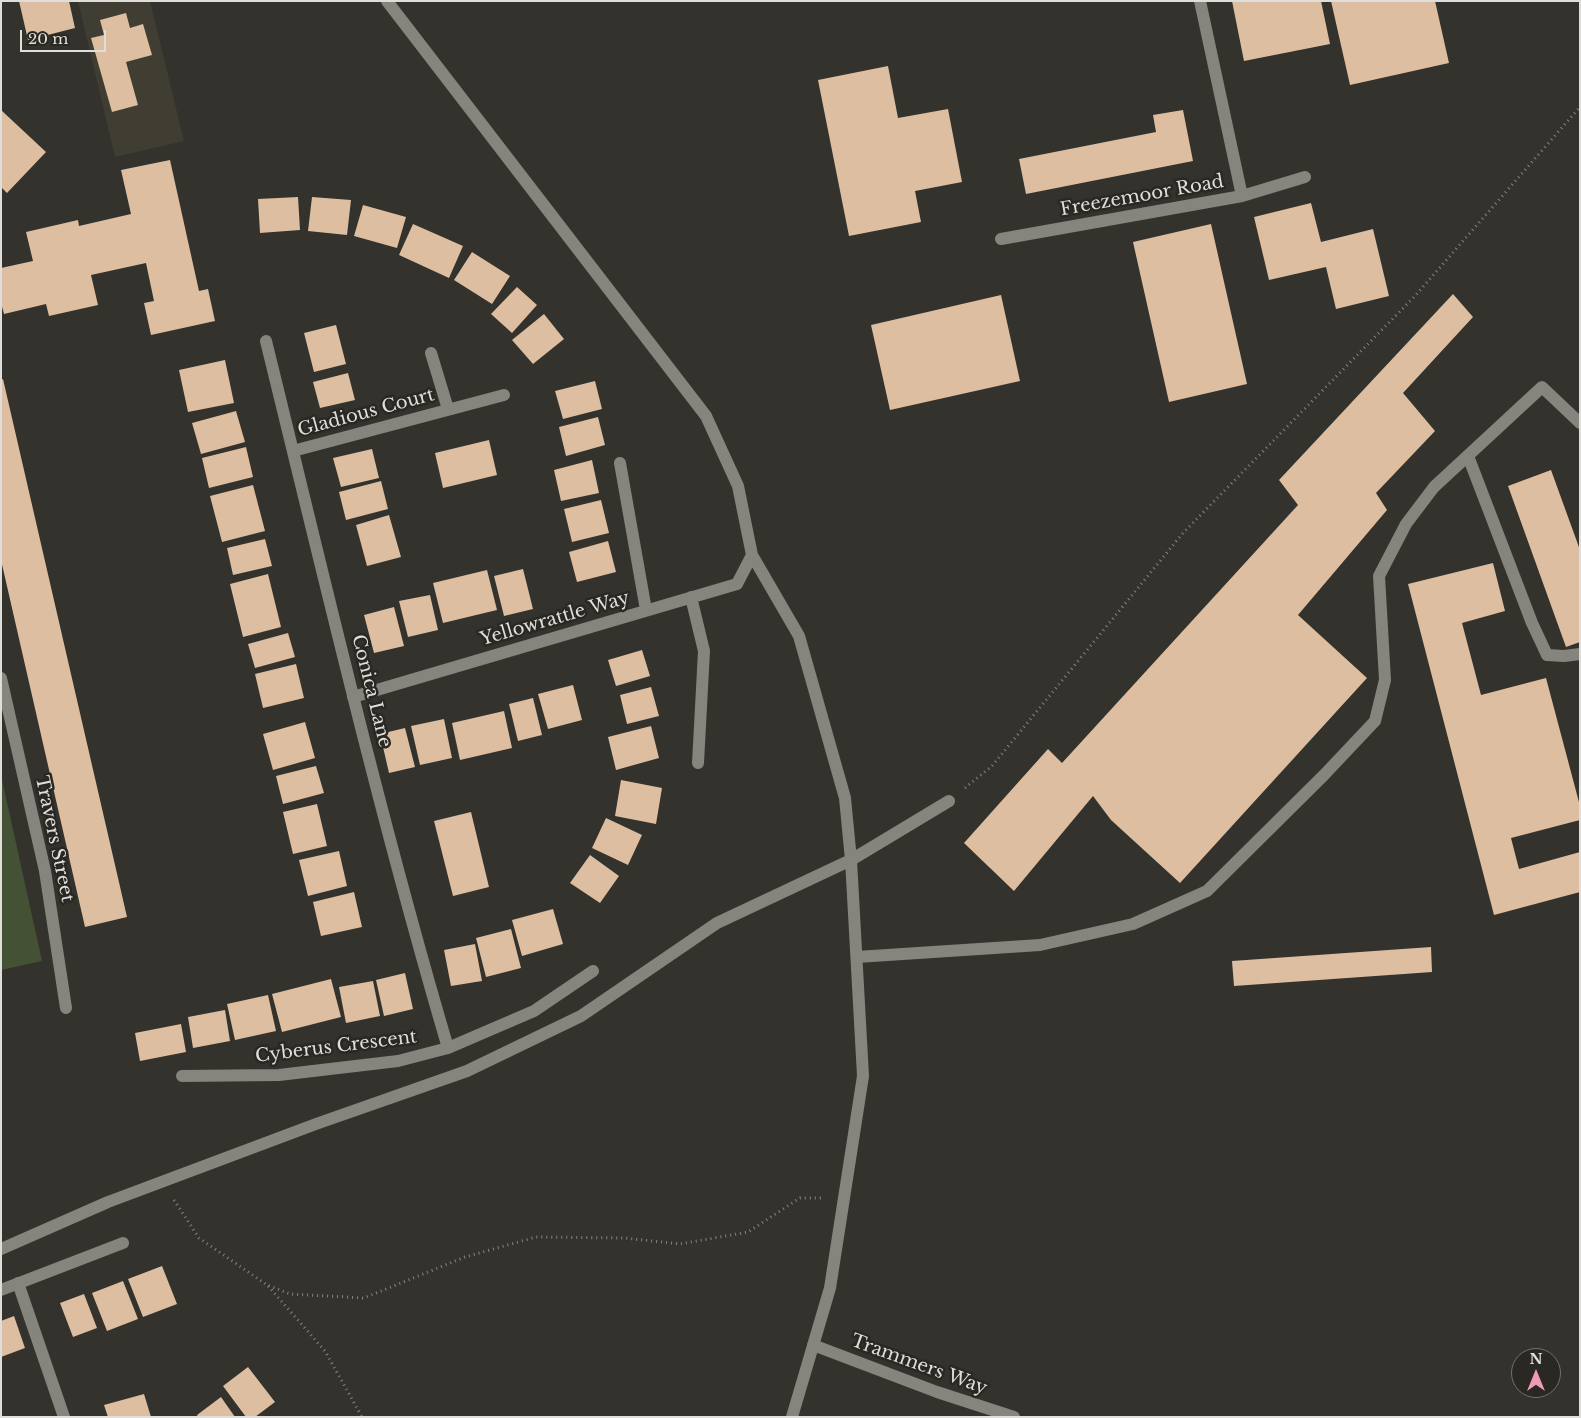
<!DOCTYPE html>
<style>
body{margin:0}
#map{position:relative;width:1581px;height:1418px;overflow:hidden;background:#33322c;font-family:"Libre Baskerville",serif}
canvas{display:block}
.frame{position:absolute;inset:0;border:2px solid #dfdedb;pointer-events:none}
.north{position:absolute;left:1511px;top:1348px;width:50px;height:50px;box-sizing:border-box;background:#292823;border:1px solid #72716d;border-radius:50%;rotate:0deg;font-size:14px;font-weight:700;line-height:20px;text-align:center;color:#dfdedb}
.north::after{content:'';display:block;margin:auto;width:18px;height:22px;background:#ef9ab8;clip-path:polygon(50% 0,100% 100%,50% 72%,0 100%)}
.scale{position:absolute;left:20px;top:30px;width:86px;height:22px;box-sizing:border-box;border:2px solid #dfdedb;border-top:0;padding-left:6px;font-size:15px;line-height:18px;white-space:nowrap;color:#dfdedb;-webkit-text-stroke:4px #292823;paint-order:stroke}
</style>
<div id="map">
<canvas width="1581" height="1418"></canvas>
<div class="frame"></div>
<div class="north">N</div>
<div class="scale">20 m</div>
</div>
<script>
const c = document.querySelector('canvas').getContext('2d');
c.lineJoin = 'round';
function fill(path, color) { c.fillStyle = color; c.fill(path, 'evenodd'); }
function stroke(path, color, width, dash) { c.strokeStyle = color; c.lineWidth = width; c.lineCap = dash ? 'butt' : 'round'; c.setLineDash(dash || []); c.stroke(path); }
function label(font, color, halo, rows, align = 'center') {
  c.font = font + ' "Libre Baskerville",serif'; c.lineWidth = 5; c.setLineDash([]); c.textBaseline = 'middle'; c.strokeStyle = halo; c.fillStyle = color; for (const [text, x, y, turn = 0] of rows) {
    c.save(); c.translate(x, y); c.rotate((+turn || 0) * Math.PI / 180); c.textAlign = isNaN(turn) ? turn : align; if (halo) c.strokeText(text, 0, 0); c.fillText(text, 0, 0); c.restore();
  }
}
const built = new Path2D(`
 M78,1H150L184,141L115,157Z`);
const green = new Path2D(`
 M1,775L42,961L1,970Z`);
const building = new Path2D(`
 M19,1H69L75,28L28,40Z
 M1232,1H1321L1330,44L1244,61Z
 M1331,1H1435L1449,63L1350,85Z
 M126,13L130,28L143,24L152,55L126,62L138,105L112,112L91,38L104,35L100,20Z
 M888,66L898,118L948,109L962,182L915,191L921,222L849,236L818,80Z
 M1,110L46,152L7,193L1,187Z
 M1183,110L1193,161L1026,194L1019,159L1156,132L1153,115Z
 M170,160L199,291L208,289L215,321L151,335L144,303L154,301L146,263L91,275L98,305L49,316L46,304L4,314L1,303V268L33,261L26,232L78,220L79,226L131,214L121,170Z
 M298,197L300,230L260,233L258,199Z
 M312,197L351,200L347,235L308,231Z
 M1311,203L1321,242L1373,229L1389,296L1336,309L1326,267L1269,280L1254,217Z
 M363,205L406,217L397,248L354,236Z
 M413,224L463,246L449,278L399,255Z
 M1211,224L1247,384L1169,402L1133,242Z
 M472,252L510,276L492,304L454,280Z
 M517,287L537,305L512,333L491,314Z
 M1453,294L1473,317L1403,393L1435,431L1376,493L1387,510L1298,615L1367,678L1180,883L1111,820L1093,796L1014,891L964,843L1048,749L1062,763L1298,505L1279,480Z
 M1001,295L1020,381L890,410L871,325Z
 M544,314L564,339L533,364L512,340Z
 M336,325L346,364L314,372L304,333Z
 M225,360L234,403L188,412L179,370Z
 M348,373L355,400L320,408L313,382Z
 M3,379L127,917L85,927L1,560V380Z
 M595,381L602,409L563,419L555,391Z
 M236,411L245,442L201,454L192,423Z
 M598,417L605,445L566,456L559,427Z
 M489,440L497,475L443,488L435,453Z
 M246,447L253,477L209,488L202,458Z
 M372,449L379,478L341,487L333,458Z
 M592,460L599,493L561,501L554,470Z
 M1551,470L1580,550V642L1566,647L1508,486Z
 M381,481L388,509L346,520L339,492Z
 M253,485L265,531L222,542L210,496Z
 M601,500L609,533L572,542L564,509Z
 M389,515L401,557L367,566L356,525Z
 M265,539L272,566L233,575L227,548Z
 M608,541L616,572L577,582L569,552Z
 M1493,563L1505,611L1462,623L1481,695L1546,678L1580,806V820L1511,838L1519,869L1580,852V892L1494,915L1408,584Z
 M523,569L533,609L504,616L494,576Z
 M487,570L497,610L443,623L433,583Z
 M268,574L281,627L243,637L230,584Z
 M430,595L438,630L408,637L399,601Z
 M394,607L404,646L374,653L364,615Z
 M288,633L295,657L255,668L248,644Z
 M642,650L650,676L616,686L608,660Z
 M296,664L304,698L263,708L255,674Z
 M573,685L582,720L548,729L538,694Z
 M651,687L659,716L627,724L620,695Z
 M533,698L542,735L518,741L509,704Z
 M504,711L512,748L460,760L452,723Z
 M444,719L452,758L420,765L411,726Z
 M305,722L315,758L273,770L263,734Z
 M651,726L659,758L616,770L608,737Z
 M405,728L415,767L389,773L380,734Z
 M316,766L324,793L283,804L276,776Z
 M621,780L662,788L656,824L615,816Z
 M317,804L327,846L293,854L283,812Z
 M471,812L489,887L453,896L434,821Z
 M606,818L642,835L628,865L592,848Z
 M339,851L347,886L308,896L299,860Z
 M590,855L619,876L600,903L570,883Z
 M354,892L362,927L321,936L313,902Z
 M553,909L563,944L522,956L512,920Z
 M511,929L521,968L486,977L476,938Z
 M475,944L482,981L451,986L444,950Z
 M1431,947L1432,972L1234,986L1232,961Z
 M405,973L413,1009L384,1016L376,980Z
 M331,979L341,1017L282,1032L272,994Z
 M373,981L380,1016L346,1023L339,987Z
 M268,995L276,1031L235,1040L227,1004Z
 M225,1010L230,1041L193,1048L188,1017Z
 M181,1024L186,1052L140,1061L135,1033Z
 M162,1266L177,1304L143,1317L128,1279Z
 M123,1281L138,1319L107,1331L92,1293Z
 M84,1294L97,1328L73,1337L60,1303Z
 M14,1316L25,1348L1,1357V1321Z
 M248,1367L275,1402L255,1417H246L223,1386Z
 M144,1394L151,1417H108L104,1405Z
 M221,1397L235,1417H198L197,1415Z`);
const path = new Path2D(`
 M965,788L992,766L1183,533L1415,296L1580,107
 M174,1200L199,1238L267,1285L290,1294L364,1298L465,1257L536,1237L624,1238L680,1244L748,1232L800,1198H824
 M268,1286L325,1351L362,1417`);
const minor = new Path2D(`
 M387,1L706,416L738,486L752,555L799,636L845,798L851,860L863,1076L830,1288L792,1417
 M1242,196L1305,177
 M1001,239L1242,196L1200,1
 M266,341C324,577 379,814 448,1048
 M431,353L448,409
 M293,451L504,395
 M1468,456L1532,623L1547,655L1564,656L1580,654
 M620,463L646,610
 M691,597L704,651L698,763
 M1,678L45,871L66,1008
 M353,697L737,584L752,555
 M857,957L1040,945L1133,924L1207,891L1324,775L1375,721L1385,680L1379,576L1406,524L1434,487L1542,387L1580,423
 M182,1076L279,1075L398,1061L448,1048L534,1011L593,971
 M1,1249L108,1202L316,1124L467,1071L581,1016L717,923L851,860L949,801
 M18,1283L64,1417
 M1,1290L123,1243
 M813,1345L937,1392L1014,1417`);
const streetNames = [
 ["Freezemoor Road",1142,196,-10],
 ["Gladious Court",366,413,-15],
 ["Yellowrattle Way",555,619,-16],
 ["Conica Lane",371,691,76],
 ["Travers Street",54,839,78],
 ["Cyberus Crescent",336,1047,-7],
 ["Trammers Way",919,1365,20]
];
fill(built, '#403e33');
fill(green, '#445135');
fill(building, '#ddbea1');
stroke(path, '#868580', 3, [1, 4]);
stroke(minor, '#85847d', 12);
label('18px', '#dfdedb', '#292823', streetNames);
</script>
